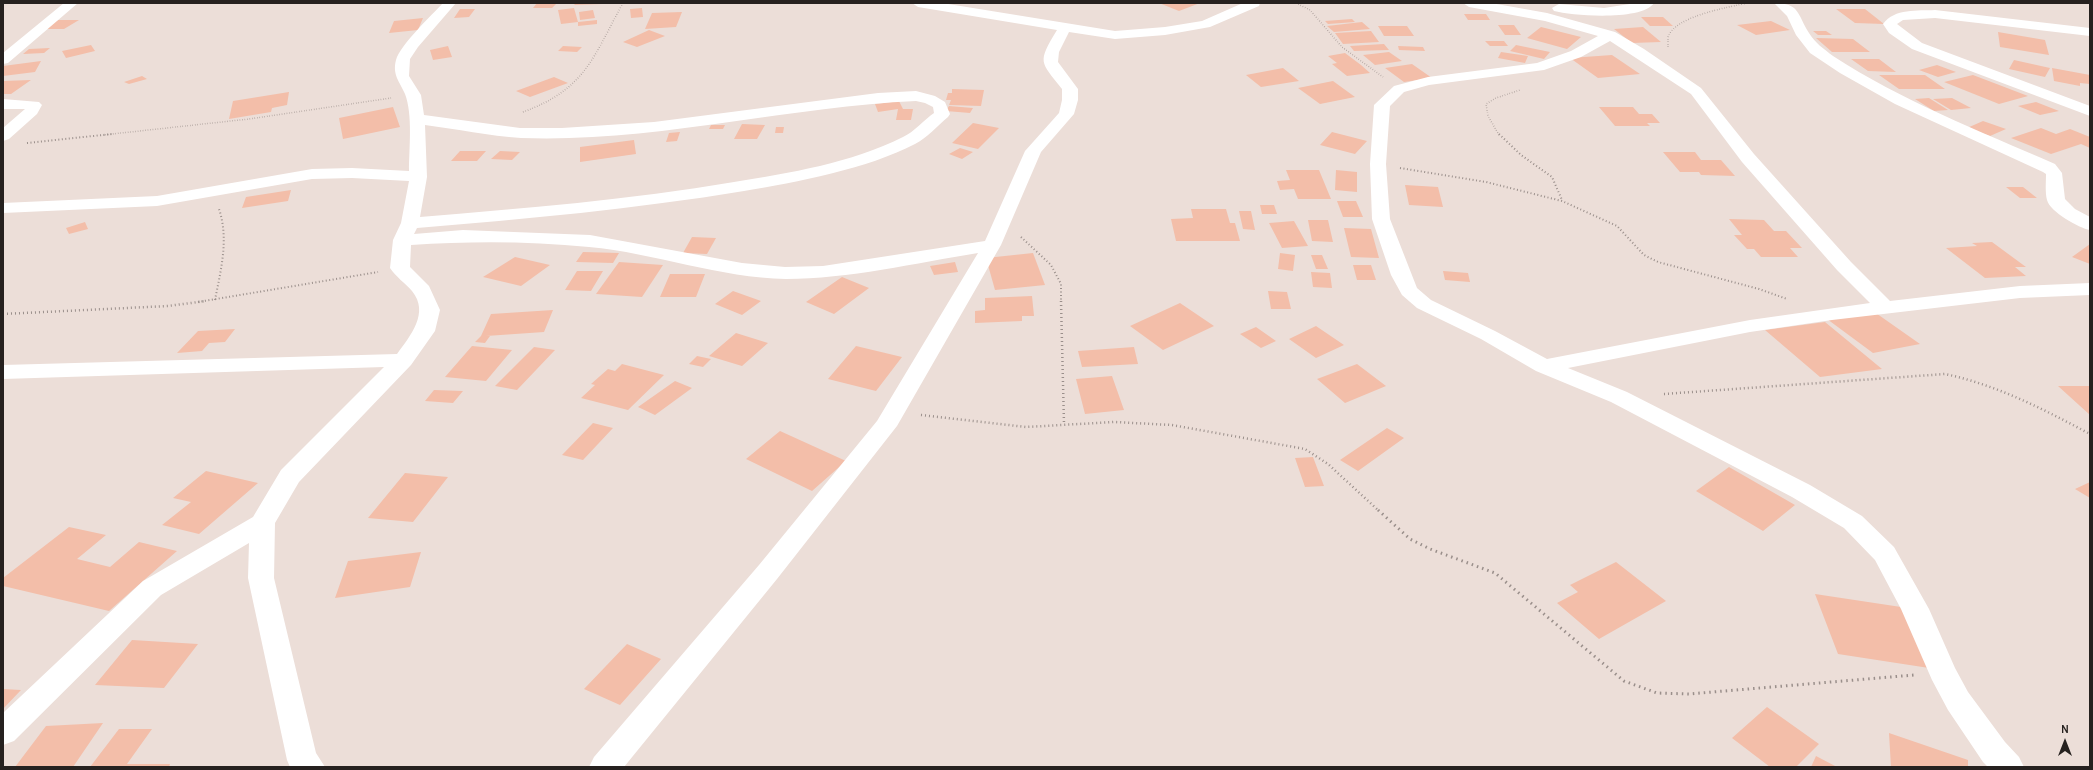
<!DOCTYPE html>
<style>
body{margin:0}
#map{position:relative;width:2093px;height:770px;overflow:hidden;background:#ecded8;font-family:Karla,sans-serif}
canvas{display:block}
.frame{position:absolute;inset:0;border:4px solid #26211f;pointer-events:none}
.north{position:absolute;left:2045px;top:722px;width:40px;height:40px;-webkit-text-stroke:3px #ecded8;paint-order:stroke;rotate:0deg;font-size:11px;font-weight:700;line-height:16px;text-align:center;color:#26211f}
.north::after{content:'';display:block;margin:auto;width:14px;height:18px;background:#26211f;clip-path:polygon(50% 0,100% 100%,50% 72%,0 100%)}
</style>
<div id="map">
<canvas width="2093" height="770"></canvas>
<div class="frame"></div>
<div class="north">N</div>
</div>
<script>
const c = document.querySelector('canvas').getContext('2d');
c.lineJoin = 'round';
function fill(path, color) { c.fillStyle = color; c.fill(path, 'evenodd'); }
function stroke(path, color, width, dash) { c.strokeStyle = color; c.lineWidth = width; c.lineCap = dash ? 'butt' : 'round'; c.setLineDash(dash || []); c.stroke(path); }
const building = new Path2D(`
 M537,3H557L552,8H533Z
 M576,3H602V4L574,5Z
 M1159,3H1200L1179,11Z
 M574,8L578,22L597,20V24L578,26V22L561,24L558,10Z
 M642,8L643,17L631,18L630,9Z
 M460,9H475L469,17L454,18Z
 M1836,9H1865L1884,24L1855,23Z
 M593,10L595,18L580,20L579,12Z
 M682,12L676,27L645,29L652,13Z
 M1464,14H1486L1490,20H1468Z
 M1641,17H1663L1673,26H1650Z
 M423,18L418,30L389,33L394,21Z
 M1352,19L1355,22L1328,24L1325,21Z
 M58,20H79L64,29H42Z
 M1771,21L1790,30L1756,35L1737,25Z
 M1362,22L1370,29L1334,32L1327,26Z
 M1498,25H1514L1521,35H1505Z
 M1378,26H1407L1414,36H1384Z
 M1541,27L1581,37L1567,49L1527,38Z
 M1643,27L1661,42L1632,43L1614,29Z
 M649,30L665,36L637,47L623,42Z
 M1371,31L1379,42L1343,44L1335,33Z
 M1813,31H1826L1832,35H1818Z
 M1998,32L2045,40L2049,55L2000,47Z
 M1816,38L1853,39L1870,52H1832Z
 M1485,41H1504L1508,46H1490Z
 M1384,44L1389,50L1354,51L1350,46Z
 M91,45L95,51L66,58L62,51Z
 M1516,45L1550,52L1544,59L1510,51Z
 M448,46L452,57L433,60L430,50Z
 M563,46L582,47L577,52L558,51Z
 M1398,46L1423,47L1425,51L1399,50Z
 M50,48L44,53L23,54L29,49Z
 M1389,52L1402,61L1375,65L1363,55Z
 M1501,52L1528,56L1525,63L1498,58Z
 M1345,53L1361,65L1370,73L1347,76L1332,64L1337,63L1328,56Z
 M1612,55L1640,74L1598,78L1570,58Z
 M1851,59H1879L1896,72L1868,71Z
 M2014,60L2050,68L2045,77L2009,69Z
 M41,61L35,72L3,76V66Z
 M1412,64L1432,78L1404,82L1385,68Z
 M1937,65L1956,72L1938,77L1919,70Z
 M1283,68L1299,81L1261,87L1246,75Z
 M2052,68L2090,75V84L2080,83V86L2054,81Z
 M1879,75H1925L1945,89H1899Z
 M1973,75L2028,96L1999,104L1944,82Z
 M142,76L147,79L129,84L124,82Z
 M554,77L568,83L530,97L516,91Z
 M31,80L11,94H3V81Z
 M1333,81L1355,97L1320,104L1298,88Z
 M952,89L984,90L981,106L949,105L951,100H946L948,93H952Z
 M289,92L287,105L272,108L271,112L229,119L233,101Z
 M1929,98L1948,110L1934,111L1915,99Z
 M1952,98L1971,108L1951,110L1933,99Z
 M899,101L903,109H913L911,120H896L898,109L878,112L875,104Z
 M2036,102L2059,111L2040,115L2018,106Z
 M949,106L973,108L970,113L946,111Z
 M393,107L400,127L343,139L339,118Z
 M1599,107H1633L1639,114H1652L1660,123H1647L1650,126H1615Z
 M1983,121L2006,129L1990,136L1967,128Z
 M973,123L999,128L978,149L952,143Z
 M742,124L765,125L757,139H734Z
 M711,125H725L723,129H709Z
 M776,127H784L783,133H775Z
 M2041,128L2056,134L2070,129L2090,137V148L2081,144L2051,154L2011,138Z
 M680,132L677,141L666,142L669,133Z
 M1332,132L1367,141L1355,154L1320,145Z
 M634,140L636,154L580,162V147Z
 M960,148L973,152L962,159L949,154Z
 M460,151H486L477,161H451Z
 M500,151L520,152L512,160L491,159Z
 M1663,152H1695L1701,160H1721L1735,176L1701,175L1699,172H1680Z
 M1286,170H1319L1331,199H1298L1294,189L1280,190L1277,181L1290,180Z
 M1336,170L1357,172V192L1335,190Z
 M1405,185L1438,187L1443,207L1409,205Z
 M2006,187H2023L2037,198H2020Z
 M291,190L288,201L242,208L246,197Z
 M1337,201H1356L1363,217H1343Z
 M1260,205H1274L1277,214H1262Z
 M1191,209H1226L1230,223H1235L1240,241H1176L1171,219L1193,218Z
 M1239,211H1251L1255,230L1243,229Z
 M1729,219L1764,220L1774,231H1786L1802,248H1790L1798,257H1761L1754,249H1747L1734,235H1742Z
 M1308,220H1328L1333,242L1312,241Z
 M1294,221L1308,246L1282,248L1269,223Z
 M85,222L88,229L69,234L66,228Z
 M1344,228L1371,229L1379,258L1351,257Z
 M692,237L716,238L707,254L683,253Z
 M1992,242L2026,267H2015L2026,276L1985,278L1946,248L1977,246L1972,243Z
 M2090,244V264L2072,257Z
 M583,252L619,253L613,263L576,262Z
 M1033,253L1045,285L995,290L986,258Z
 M1280,253L1295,255L1293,271L1278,269Z
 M1311,255H1322L1328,269H1316Z
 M515,257L550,265L521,286L483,277Z
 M619,262L663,265L642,297L596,294Z
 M955,262L958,272L934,275L930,266Z
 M1353,265H1371L1376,280H1357Z
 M577,271H603L591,291L565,290Z
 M1443,271L1468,273L1470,282L1445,280Z
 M1311,272L1330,273L1332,288L1313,287Z
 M670,274H705L696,297H660Z
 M842,277L869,288L834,314L806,302Z
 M733,291L761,301L742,315L715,304Z
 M1268,291L1287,292L1291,309H1271Z
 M1032,296L1034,316H1022V321L975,323V311L985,310V298Z
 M1180,303L1214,326L1163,350L1130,326Z
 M553,310L544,332L486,336H490L485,343L475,342L481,336L491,314Z
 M1873,311L1920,344L1873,353L1827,319Z
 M1825,322L1882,369L1820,377L1765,330Z
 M1316,326L1344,345L1316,358L1289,339Z
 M1256,327L1276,341L1261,348L1240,334Z
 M235,329L225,342L209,343L202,351L177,353L198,331Z
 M736,333L768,343L742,366L709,356Z
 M472,346L512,350L486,381L445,377Z
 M856,346L902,357L876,391L828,379Z
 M534,347L555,350L517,390L495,386Z
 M1134,347L1138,364L1082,367L1078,351Z
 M697,356L711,359L703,367L689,364Z
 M622,364L664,375L628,410L581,398L595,385L591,384L608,369L615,371Z
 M1357,364L1386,386L1345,403L1317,379Z
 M1112,376L1124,410L1085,414L1076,379Z
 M675,381L692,388L655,415L638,407Z
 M2058,386H2090V415Z
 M434,390L463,391L453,403L425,401Z
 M593,423L613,428L583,460L562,455Z
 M1387,428L1404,438L1358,471L1340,460Z
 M780,431L846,461L812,491L746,459Z
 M1313,457L1324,486L1305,487L1295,458Z
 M1729,467L1795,505L1763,531L1696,491Z
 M206,471L258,483L199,534L162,525L191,502L173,498Z
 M405,473L448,477L413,522L368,518Z
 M2090,482V498L2075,489Z
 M69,527L106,535L77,559L110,567L139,542L177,551L109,611L3,586V578Z
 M421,552L410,587L335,598L348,561Z
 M1616,562L1666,601L1599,639L1557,603L1578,592L1570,585Z
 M1815,594L1901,607L1929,668L1838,654Z
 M132,640L198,644L164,688L95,685Z
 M627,644L661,659L620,705L584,689Z
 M3,689L21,690L3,709Z
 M1767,707L1819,744L1796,767H1770L1732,738Z
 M103,723L73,767H15L46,726Z
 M119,729H152L127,764H170L169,767H90Z
 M1889,733L1968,760V767H1891Z
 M1816,756L1837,767H1811Z`);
const pathFar3 = new Path2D(`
 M1296,3L1310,10L1342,47L1383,77
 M1668,47C1668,44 1668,40 1668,37C1675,16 1729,7 1748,3
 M523,112C586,89 593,57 623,3
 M103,135L249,119L391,98
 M1499,135L1488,116L1486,104L1496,98L1520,90`);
const pathFar2 = new Path2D(`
 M1499,134L1521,155L1552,177L1562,200
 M27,143L112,134
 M1400,168L1486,182L1562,201L1617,226L1644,255L1658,262L1759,289L1787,299
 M1021,237L1051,265L1061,284V302
 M215,300C221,269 229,239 219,209
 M198,302L378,272`);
const pathFar1 = new Path2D(`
 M1061,301L1064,424
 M3,314L168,306L206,301
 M1664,394L1945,374C1997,385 2043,409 2090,434
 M921,415L1026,427L1114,422L1172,425L1305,449L1328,464L1379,511`);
const path = new Path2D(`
 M1378,510L1410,539L1430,549L1495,573L1624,681L1657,693L1689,694L1914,675`);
const minor = new Path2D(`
 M64,3H78L8,63L3,64V53Z
 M443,3H456L418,47L410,59L409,76L421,95L424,115L520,128H562L654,122L878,93L916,91L935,96L945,102L950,114L948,117C937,126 927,138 915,144C867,169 797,182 744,191C635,209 526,219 417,228L414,234L463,230L590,235L742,263L785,267L823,266L985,241L1025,151L1059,113L1062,100V89C1040,61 1037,63 1057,30L918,7L912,3H942L1115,31L1165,27L1202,21L1243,3H1260L1259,6L1210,27L1165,35L1115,39L1069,32L1059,52L1058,62L1078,89V100L1074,114L1041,152L1001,245L897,426L777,579L624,767H589L594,757L759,565L877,421L978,253C916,263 848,279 786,279C720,278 655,253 589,247C530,241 470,241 411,245L410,267L429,286L440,310L435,331L411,365L299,482L275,523L274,578L316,753L325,767H290L287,760L248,578L249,543L161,595L14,741L3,745V713L143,581L253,517L281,470L384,367L3,379V365L397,354C410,336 430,313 412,291C405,283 396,277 390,268L393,240L401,223L409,181L352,178L312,179L157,206L3,213V203L157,196L312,169L352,168L409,171C409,149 413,115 405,94C400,82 392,75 396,60C400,45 432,15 443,3ZM916,101L925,103L933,107L934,113C924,120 914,132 903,137C851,163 790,173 734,182C630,200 525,208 420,217L427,177L425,125C457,129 489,136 521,138C652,143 785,107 916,101Z
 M1463,3H1491L1547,13L1615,32L1644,49L1701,88L1754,154L1851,262L1890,301L2020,286L2090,283V295L2020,298L1832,320L1750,332L1568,368L1627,392L1810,485L1862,516L1894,547L1929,609L1955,668L1968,692L2005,742L2019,757L2024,767H1988L1983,762L1948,710L1932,680L1901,609L1875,560L1844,528L1792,497L1611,402L1536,371L1481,339L1417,308L1402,295L1391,275L1372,219L1370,164L1374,105L1394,86L1428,77L1537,63L1571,51L1598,36L1545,21L1469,7ZM1610,41L1691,94L1742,162L1837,270L1870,303L1750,320L1547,359L1495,331L1431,300L1417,288L1390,219L1386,164L1390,106L1404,92L1429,85L1544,70L1581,57Z
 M1636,3H1654C1642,21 1573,16 1554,11L1552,8L1559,4L1604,8Z
 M1774,3C1800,3 1797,14 1809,33C1815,43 1824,49 1833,56C1902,101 1980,131 2055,164L2062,173L2065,199L2075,209L2090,217V230C2079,228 2050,212 2047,200C2045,192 2046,182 2046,174L2043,172L1895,104L1840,73L1810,53L1796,35L1787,16Z
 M1935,10L2090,28V36L1935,18L1903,20L1897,24L1922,43L2090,106V116L1912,49L1889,33L1883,24C1895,8 1917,11 1935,10Z
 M3,99L39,102L42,105L37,114L9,139L3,141V128L25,109H3Z`);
fill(building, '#f3bea9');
stroke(pathFar3, '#9a8f8b', 1.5, [0.5, 2]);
stroke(pathFar2, '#9a8f8b', 2, [1, 2.5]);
stroke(pathFar1, '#9a8f8b', 2.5, [1, 3]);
stroke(path, '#9a8f8b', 3, [1.5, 4]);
fill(minor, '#fff');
</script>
